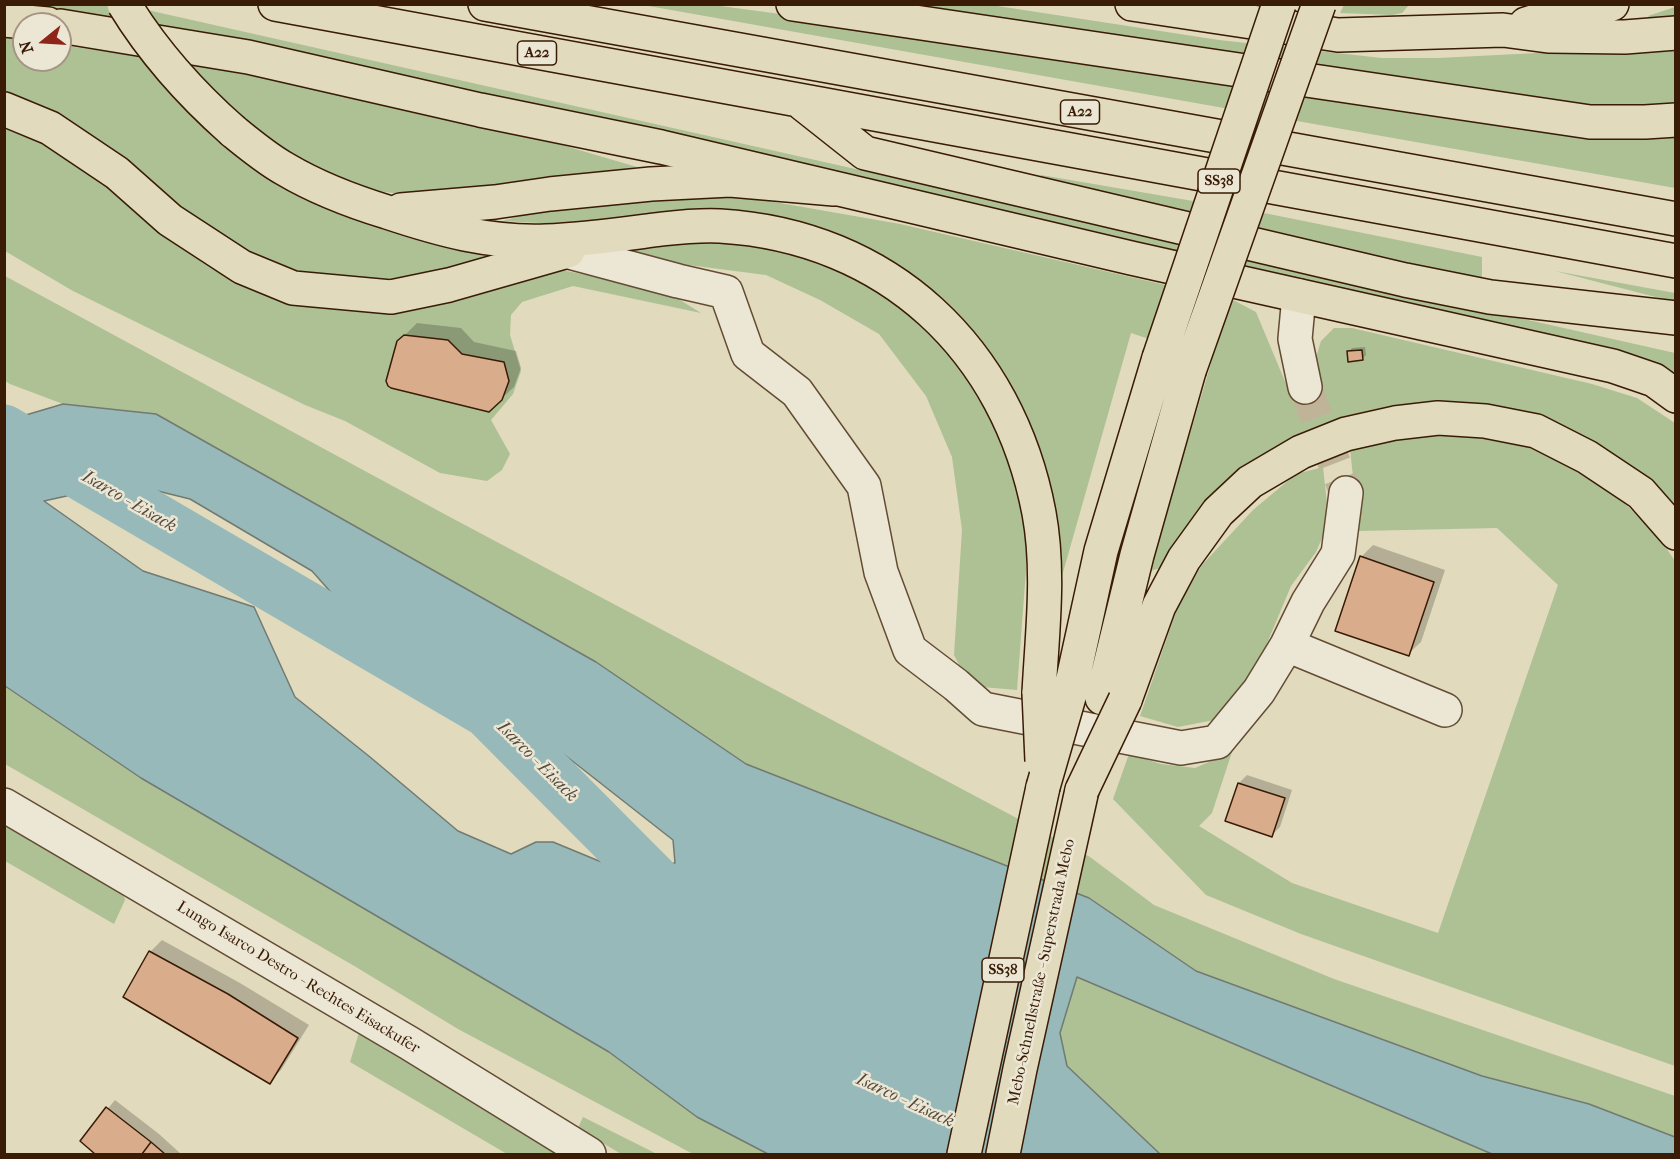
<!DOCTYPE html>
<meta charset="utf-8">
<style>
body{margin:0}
#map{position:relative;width:1680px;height:1159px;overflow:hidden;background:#e1dabd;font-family:"IM FELL French Canon",serif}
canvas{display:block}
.frame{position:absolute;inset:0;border:6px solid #3a1b06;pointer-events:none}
.north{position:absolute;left:12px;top:12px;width:60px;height:60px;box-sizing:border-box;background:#ece7d4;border:2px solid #a59582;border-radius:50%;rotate:252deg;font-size:16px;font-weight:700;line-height:24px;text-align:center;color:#3a1b06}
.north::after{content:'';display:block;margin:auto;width:21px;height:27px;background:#8f2418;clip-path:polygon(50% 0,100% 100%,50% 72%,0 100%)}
</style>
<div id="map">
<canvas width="1680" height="1159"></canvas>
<div class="frame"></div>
<div class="north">N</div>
</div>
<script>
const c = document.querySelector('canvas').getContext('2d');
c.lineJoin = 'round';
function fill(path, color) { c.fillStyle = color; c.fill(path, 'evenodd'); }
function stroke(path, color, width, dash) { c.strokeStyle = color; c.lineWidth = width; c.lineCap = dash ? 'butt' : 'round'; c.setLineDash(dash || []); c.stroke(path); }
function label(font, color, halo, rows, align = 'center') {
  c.font = font + ' "IM FELL French Canon",serif'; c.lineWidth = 5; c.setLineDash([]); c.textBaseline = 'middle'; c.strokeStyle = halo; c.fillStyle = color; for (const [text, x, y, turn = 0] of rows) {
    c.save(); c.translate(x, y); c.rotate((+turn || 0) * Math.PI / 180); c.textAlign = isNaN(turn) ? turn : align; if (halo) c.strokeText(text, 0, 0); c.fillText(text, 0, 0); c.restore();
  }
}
const green = new Path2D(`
 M4,5H125L1675,353V373L1652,369Z
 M643,5H713L1675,134V188Z
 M920,5H991L1219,40L1382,58H1438L1675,46V108L1607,107L1451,87L1224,54Z
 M1344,5V4L1409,5L1402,13L1392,15L1340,13Z
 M1675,7V19L1651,20L1648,16Z
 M4,37L24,39V60H60V45L187,63L383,102L504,128L637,167L587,179L415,196L378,191L315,170L255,129L234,146L494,255L492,261L390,282L294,276L238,253L5,95Z
 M5,126L26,135L83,167L124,199L163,236L212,269L250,287L300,301L551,268L664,290L701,313L573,286L522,302L511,315L510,335L521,371L513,394L491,420L510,454L502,470L487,481L440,473L345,421L305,405L73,291L5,251Z
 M1041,175L1269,214L1482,257V279L1263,234L1037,182Z
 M717,192L900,224L1235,301L1256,312L1299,415L1326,406L1315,361L1321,341L1334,328H1352L1592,384L1637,398L1675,423V520L1528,421L1315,434L1161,568L1149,571L1212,360L1131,333L1062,576H1054L1037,460L875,255L812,227L746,212L686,210L614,220L558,224L503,221L533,212Z
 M708,237L823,260L873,285L927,324L973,380L1002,433L1022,497L1027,557L1017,690L970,686L954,655L962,530L952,457L926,396L879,334L820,300L766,275L603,254L636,243Z
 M1555,271L1675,293V302Z
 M5,276L448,516L1090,857L1154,905L1334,979L1675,1096V1137L1589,1104L1482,1076L1196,971L1089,898L746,764L596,662L156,414L63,404L10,384L5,381Z
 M1432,432L1480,435L1528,447L1570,468L1616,495L1658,536L1675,561V1066L1301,934L1206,895L1113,799L1129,754L1161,764L1195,768L1232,752L1212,813L1199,826L1292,883L1438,933L1558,585L1497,528L1359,531L1350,449L1384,439Z
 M1323,467L1329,522L1316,552L1291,586L1255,672L1214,720L1178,727L1140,716L1178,606L1202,565L1253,510L1296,474Z
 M4,686L141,778L609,1052L697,1117L768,1154H693L458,1029L356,967L5,764Z
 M5,822L121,888L125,900L114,924L5,861Z
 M1076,976L1492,1154H1160L1067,1066L1060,1033Z
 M361,1026L569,1154H507L350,1062Z
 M583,1117L657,1154H621L578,1128Z`);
const water = new Path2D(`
 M63,404L156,414L596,662L746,764L1089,898L1196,971L1482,1076L1589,1104L1675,1137V1154H1492L1077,977L1060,1033L1067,1066L1160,1154H768L697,1117L609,1052L141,778L5,686L4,411L19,417ZM125,483L190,499L312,571L359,624L501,705L673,840L675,863L616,868L553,842H536L511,854L458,831L370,757L295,697L254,607L143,571L44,501Z`);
const shadow = new Path2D(`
 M417,323L461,328L474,342L516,351L521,368L514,387L501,399L398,342Z
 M1365,347L1366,355L1362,359L1348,352L1352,348Z
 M1373,545L1445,570L1421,642L1408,654L1361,557Z
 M1247,775L1292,790L1280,827L1272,835L1239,783Z
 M162,940L240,983L309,1025L281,1070L269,1082L150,952Z
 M115,1100L159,1134L181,1154H98L82,1140Z`);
const river = new Path2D(`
 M4,430L487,712L689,915`);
const building = new Path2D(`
 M404,335L448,340L462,354L504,362L509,381L502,400L489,412L391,388L388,386L386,381L397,341Z
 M1362,350L1363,360L1348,362L1347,351Z
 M1360,556L1434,582L1409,656L1335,631Z
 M1238,783L1285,798L1272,837L1225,821Z
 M149,951L228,994L298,1038L270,1084L123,997Z
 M106,1107L151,1142L142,1154H95L80,1141Z
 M151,1142L165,1154H142Z`);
const minorTunnel = new Path2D(`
 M1305,387L1346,493`);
const minor = new Path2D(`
 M566,251L678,281L726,292L748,354L797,392L864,486L881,572L910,650L956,685L983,709L1181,748L1217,742L1259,691L1287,645
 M1299,296L1295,339L1305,387
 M1346,493L1338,554L1308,602L1287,645L1445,710
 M4,805L409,1043L589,1154`);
const major = new Path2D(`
 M4,20L48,24
 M60,26L248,57L480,110L661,147L1131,258L1613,366L1654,380L1676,396`);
const highway = new Path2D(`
 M275,4L1676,261
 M485,4L1676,219
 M793,4L1590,122H1645L1676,120
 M1132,4L1338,35L1503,30L1548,36L1625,37L1676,33
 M1526,24L1552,16L1612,4
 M803,104L865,153L1405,280L1490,297L1676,318
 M4,109L50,128L117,173L170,220L242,267L293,288L391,297L449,285L568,251
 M233,131C250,145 267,159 285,169C317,188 351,201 387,212C441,230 488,243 546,241C584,240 623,234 662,229C680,227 701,225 720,226C888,236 1008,349 1039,513C1050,572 1042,634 1039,693
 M401,210L495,202L550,194L651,184L730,180L834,189
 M1069,697L1101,551L1159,358
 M1102,698L1137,555L1189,371
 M1125,700L1159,606L1184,559L1218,512L1250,482L1301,452L1346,434L1395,423L1438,418L1485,421L1536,431L1587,457L1641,493L1676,533
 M964,1154L1043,787
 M1003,1154L1020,1069L1082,790`);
const highwayBridge = new Path2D(`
 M124,4C154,53 191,94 233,131
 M1159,358L1279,4
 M1189,371L1319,4
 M1039,693L1042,761
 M1043,787L1069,697
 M1082,790L1125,700`);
const shields = [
 [537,53,39],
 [1080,112,39],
 [1219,181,42],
 [1003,970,42]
];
const shieldNames = [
 ["A22",537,53],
 ["A22",1080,112],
 ["SS38",1219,181],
 ["SS38",1003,970]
];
const streetNames = [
 ["Mebo-Schnellstraße - Superstrada Mebo",1042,972,-78],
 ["Lungo Isarco Destro - Rechtes Eisackufer",298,978,31]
];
const waterNames = [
 ["Isarco - Eisack",129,502,30],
 ["Isarco - Eisack",537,762,45],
 ["Isarco - Eisack",905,1101,25]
];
fill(green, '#adc195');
fill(water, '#97b9b9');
stroke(water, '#727a71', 1.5);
fill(shadow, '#0003');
stroke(river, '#97b9b9', 51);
fill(building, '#d9ad8b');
stroke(building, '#3a1b06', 1.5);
stroke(minorTunnel, '#c0b498', 33, [33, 16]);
stroke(minor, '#644b34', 36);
stroke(major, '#3a1b06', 36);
stroke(highway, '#3a1b06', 36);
stroke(minor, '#ece7d4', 33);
stroke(major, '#e1dabd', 33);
stroke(highway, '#e1dabd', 33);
stroke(highwayBridge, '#3a1b06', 36, []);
stroke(highwayBridge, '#e1dabd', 33);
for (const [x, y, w] of shields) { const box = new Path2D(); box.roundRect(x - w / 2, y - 12, w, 24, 4.5); c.fillStyle = '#ece7d4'; c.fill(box); stroke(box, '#3a1b06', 1.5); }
label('bold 15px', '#3a1b06', null, shieldNames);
label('16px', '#3a1b06', '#ece7d4', streetNames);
label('italic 18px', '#564a3c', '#ece7d4', waterNames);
</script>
